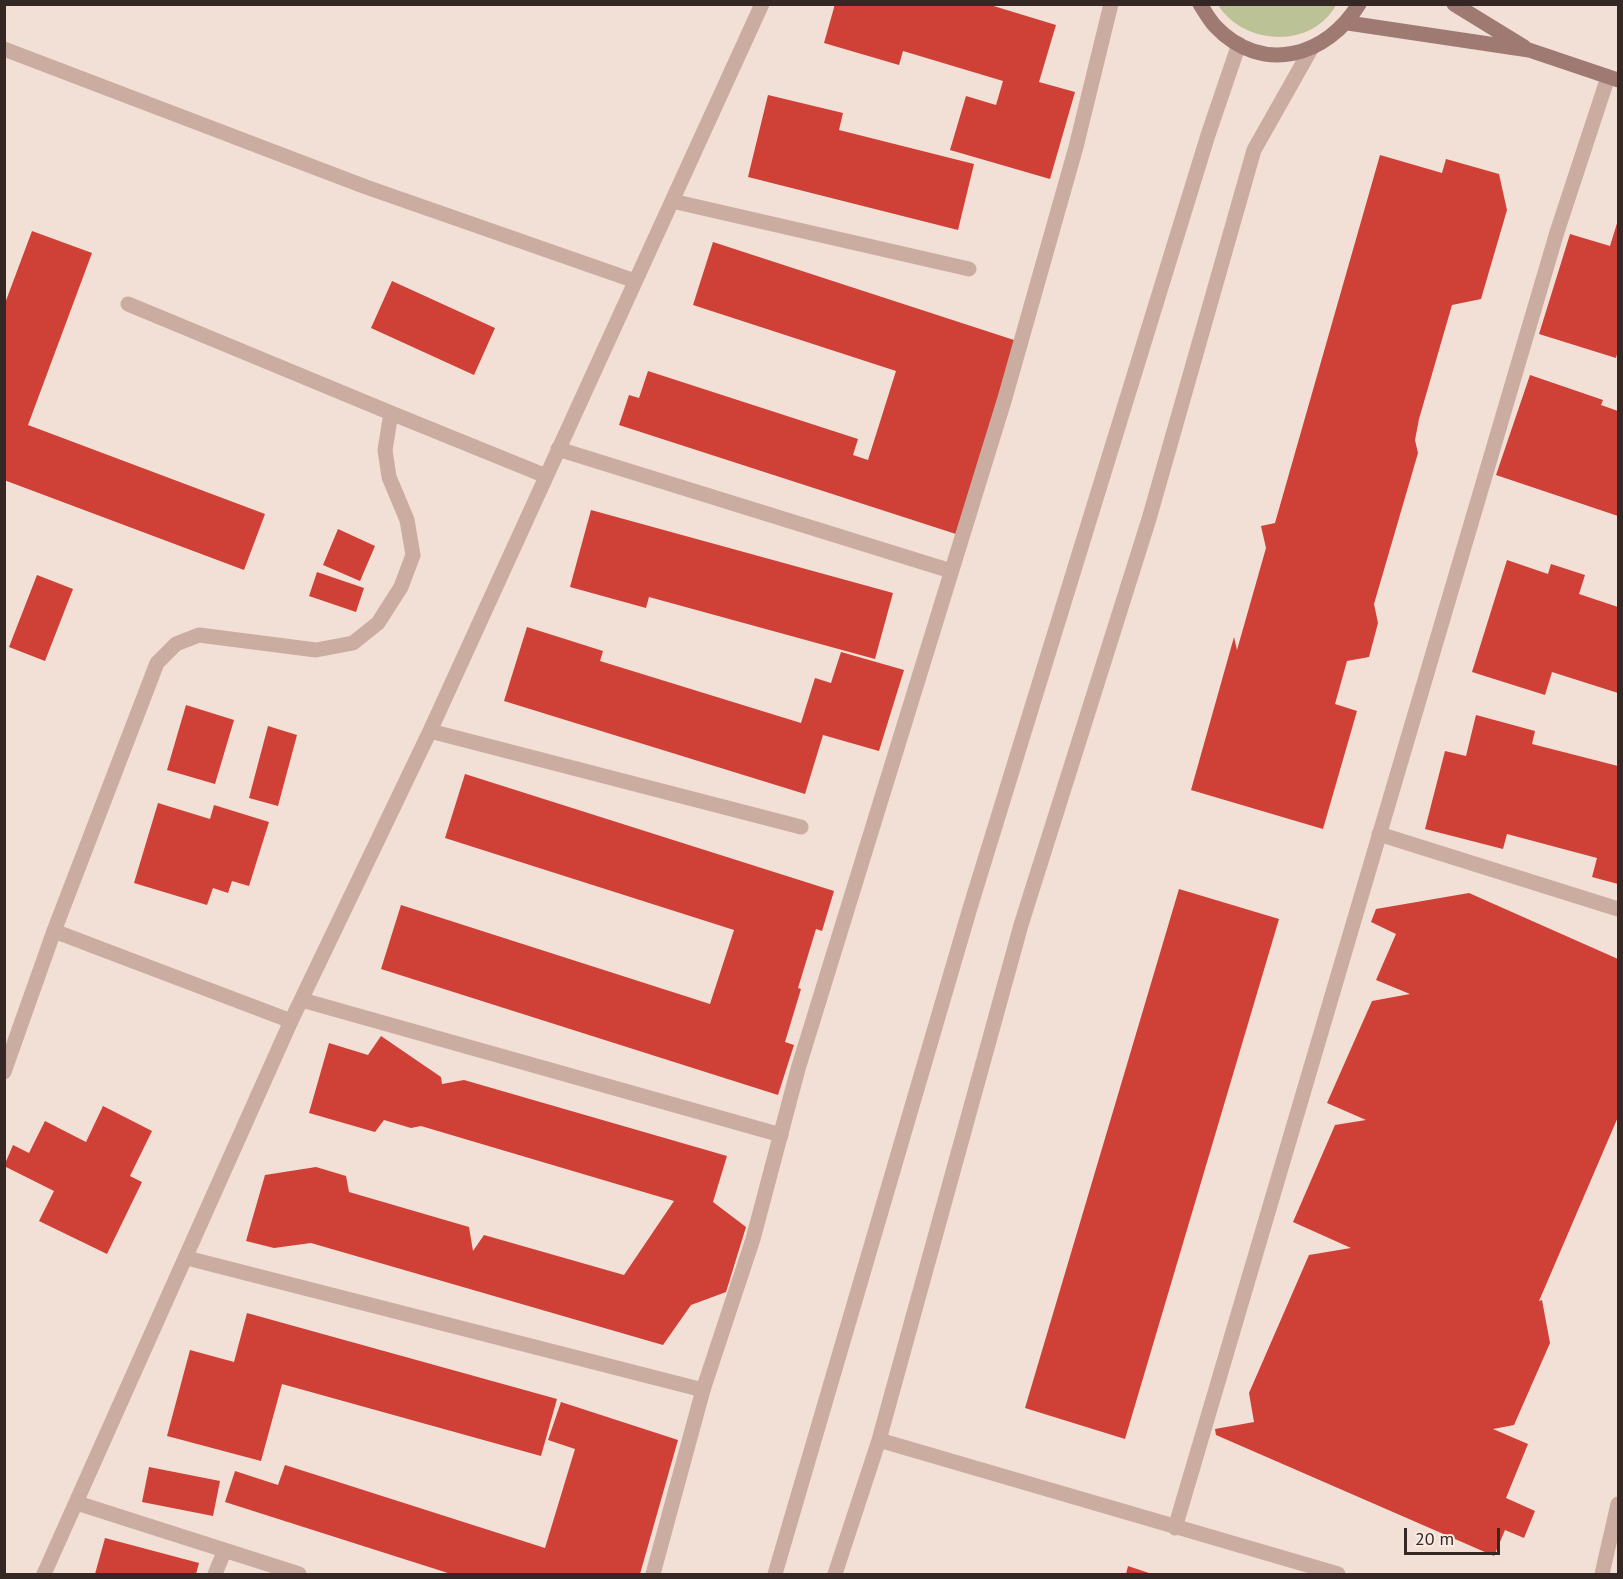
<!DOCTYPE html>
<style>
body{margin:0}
#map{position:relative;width:1623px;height:1579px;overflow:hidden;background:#f2dfd6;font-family:"PT Sans",sans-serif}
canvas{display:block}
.frame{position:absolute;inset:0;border:6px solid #342724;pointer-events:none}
.scale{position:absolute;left:1404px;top:1528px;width:96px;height:27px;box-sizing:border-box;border:3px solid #342724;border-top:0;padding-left:8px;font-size:18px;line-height:21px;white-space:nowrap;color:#342724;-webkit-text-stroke:4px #faeae2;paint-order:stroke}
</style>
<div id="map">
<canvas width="1623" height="1579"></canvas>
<div class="frame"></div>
<div class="scale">20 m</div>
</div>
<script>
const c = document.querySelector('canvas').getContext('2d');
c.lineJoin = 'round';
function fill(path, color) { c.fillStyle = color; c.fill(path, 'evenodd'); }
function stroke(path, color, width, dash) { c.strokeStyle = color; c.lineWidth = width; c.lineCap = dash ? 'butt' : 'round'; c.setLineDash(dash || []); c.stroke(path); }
const green = new Path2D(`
 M1218,5H1336C1312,49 1244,46 1218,5Z`);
const building = new Path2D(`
 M835,4H987L1056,25L1039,82L1075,92L1050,179L950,150L966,96L996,105L1003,81L903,51L899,65L824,43Z
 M768,95L843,113L839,130L974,164L958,230L748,177Z
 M1380,155L1442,173L1446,159L1499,174L1507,210L1481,299L1452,305L1419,419L1415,440L1418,453L1374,604L1378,623L1369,657L1347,661L1335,704L1357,711L1323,829L1191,790L1234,637L1237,650L1266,548L1261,526L1275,523Z
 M1618,220V350L1616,358L1539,334L1570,234L1610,246Z
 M32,231L92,253L28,425L265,514L244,570L4,480V306Z
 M713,242L1017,341L959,535L619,425L629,395L639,398L648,371L858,439L853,455L868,460L896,371L693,305Z
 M392,281L495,328L474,375L371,328Z
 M1530,375L1603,400L1601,405L1618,411V516L1496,475Z
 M591,510L893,593L875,659L649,597L646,608L570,587Z
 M338,529L375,546L360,581L323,565Z
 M1507,560L1548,574L1551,564L1585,575L1579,594L1618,607V693L1552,672L1545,695L1472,672Z
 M317,572L364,588L356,612L309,596Z
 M37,575L73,589L45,661L9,647Z
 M527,627L603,651L600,661L801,723L815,678L831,683L841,652L904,670L879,751L823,735L805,794L504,701Z
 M186,705L234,720L215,784L167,770Z
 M1476,715L1535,731L1532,744L1618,766V884L1592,877L1597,858L1507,834L1503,849L1425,829L1445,751L1466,756Z
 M268,726L297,735L278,806L249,798Z
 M465,774L834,891L822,931L816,929L798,988L801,989L785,1042L794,1045L778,1095L381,969L401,905L710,1004L734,930L445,838Z
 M158,803L210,819L214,805L269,822L249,886L232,881L228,893L213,888L207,905L134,883Z
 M1179,889L1279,919L1125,1439L1025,1408Z
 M1469,893L1618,959V1117L1539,1301L1542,1300L1550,1343L1514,1425L1493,1429L1528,1444L1506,1498L1535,1511L1524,1538L1505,1530L1494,1556L1216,1435L1215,1429L1254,1422L1249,1393L1309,1255L1351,1248L1293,1222L1335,1125L1366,1120L1327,1103L1372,1001L1410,994L1376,980L1396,934L1371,922L1376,909Z
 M381,1036L441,1077L442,1084L464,1080L727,1156L713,1202L746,1227L726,1292L691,1305L663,1345L311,1243L274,1248L246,1241L265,1175L316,1167L346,1176L349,1192L469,1227L473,1251L484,1235L624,1275L674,1201L421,1126L411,1128L384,1120L375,1132L309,1113L329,1043L368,1055Z
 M103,1106L152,1131L130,1176L142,1182L107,1254L39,1221L54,1191L4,1166L13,1145L29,1153L45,1121L86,1142Z
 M247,1313L557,1399L541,1456L282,1384L261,1461L167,1436L190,1350L234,1362Z
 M561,1402L678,1440L640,1574H451L225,1502L235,1471L278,1485L285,1465L545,1548L575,1449L548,1440Z
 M149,1467L220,1481L213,1516L142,1502Z
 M105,1538L199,1563L196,1574H95Z
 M1128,1566L1152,1574H1126Z`);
const lane = new Path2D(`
 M128,304L391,413
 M54,931L291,1021
 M4,1072L54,931L157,663L176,644L199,635L316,650L353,643L378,623L401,587L413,555L407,520L389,477L385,450L391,413L546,476
 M653,1574L703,1390L753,1239L798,1069L1005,398L1076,147L1111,4`);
const street = new Path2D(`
 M4,49L366,187L635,281
 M672,201L969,269
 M558,449L951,571
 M430,731L801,827
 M1379,834L1618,909
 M302,1000L781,1135
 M187,1258L703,1390
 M879,1440L1338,1574
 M77,1503L299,1574
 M1175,1528L1557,232L1608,77
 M44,1574L291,1021L430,731L762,4
 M215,1574L224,1552
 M775,1574L970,908L1208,135L1239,44
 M835,1574L879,1440L1021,925L1149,519L1254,150L1311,49
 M1602,1574L1618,1504`);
const secondary = new Path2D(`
 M1200,4C1205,12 1210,21 1216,27C1262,75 1327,57 1359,4
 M1454,4L1524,47
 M1348,23L1529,50L1618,80`);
fill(green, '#bbc295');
fill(building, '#cf4037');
stroke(lane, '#cbaca1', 15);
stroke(street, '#cbaca1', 15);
stroke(secondary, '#9e7a73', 15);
</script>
